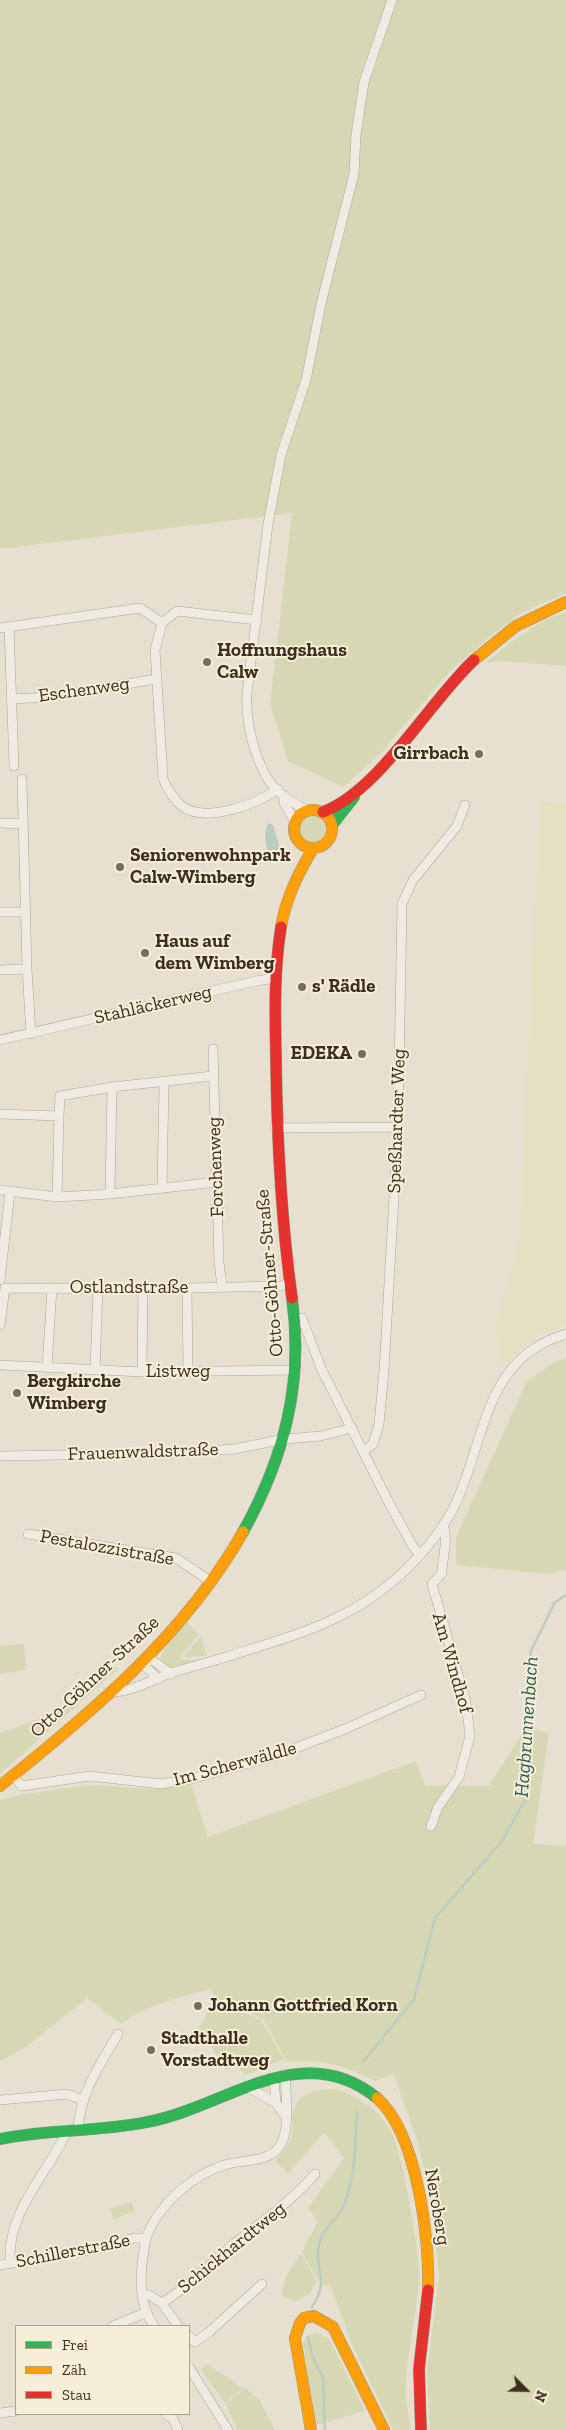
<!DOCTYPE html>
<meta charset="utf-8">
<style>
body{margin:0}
#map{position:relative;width:566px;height:2430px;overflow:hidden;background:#e7e0d1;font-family:"Zilla Slab",serif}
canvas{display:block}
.legend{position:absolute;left:15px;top:2325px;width:175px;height:90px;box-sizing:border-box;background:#f7eed8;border:1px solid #ada18e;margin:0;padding:6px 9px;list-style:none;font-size:15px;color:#3d2e20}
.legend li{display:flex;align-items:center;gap:10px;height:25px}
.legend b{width:25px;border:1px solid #ada18e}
.north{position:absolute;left:501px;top:2365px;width:50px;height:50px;-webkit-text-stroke:4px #f7eed8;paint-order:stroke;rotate:113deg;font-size:14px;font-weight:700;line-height:20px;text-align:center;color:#3d2e20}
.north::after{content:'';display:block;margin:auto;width:18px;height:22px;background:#3d2e20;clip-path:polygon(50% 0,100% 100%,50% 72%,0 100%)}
</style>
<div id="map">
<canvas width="566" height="2430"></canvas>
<ul class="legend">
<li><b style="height:6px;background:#30b455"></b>Frei</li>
<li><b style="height:6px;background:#ff9f0a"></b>Zäh</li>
<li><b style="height:6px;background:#e5322d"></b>Stau</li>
</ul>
<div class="north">N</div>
</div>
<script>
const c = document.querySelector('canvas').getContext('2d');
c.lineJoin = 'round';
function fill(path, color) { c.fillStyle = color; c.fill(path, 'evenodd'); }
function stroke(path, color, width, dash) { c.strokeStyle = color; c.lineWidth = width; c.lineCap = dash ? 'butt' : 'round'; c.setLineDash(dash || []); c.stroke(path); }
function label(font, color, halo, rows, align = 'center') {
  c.font = font + ' "Zilla Slab",serif'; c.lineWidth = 4; c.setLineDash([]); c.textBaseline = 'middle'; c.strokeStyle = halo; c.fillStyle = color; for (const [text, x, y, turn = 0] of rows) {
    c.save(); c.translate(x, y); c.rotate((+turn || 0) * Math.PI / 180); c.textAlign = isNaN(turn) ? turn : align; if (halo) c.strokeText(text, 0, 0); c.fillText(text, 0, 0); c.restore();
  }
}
const farmland = new Path2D(`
 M540,801L566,804V1326L539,1335L503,1366L495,1324L519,1245Z`);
const green = new Path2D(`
 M0,0H566V593L523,612L494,633L449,672L380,754L343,787L288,761L270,704L292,513L0,549Z
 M566,612V666L499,661L486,663C510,642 535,622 566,612Z
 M299 829a13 13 0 1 1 26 0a13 13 0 1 1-26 0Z
 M566,1358V1569L551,1574L456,1565V1537L526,1383L551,1364Z
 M186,1622L199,1634L180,1657L183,1660H201C189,1664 169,1675 161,1661L162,1654L169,1642Z
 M201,1636L207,1656L184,1657V1656Z
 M24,1644L26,1670L0,1674V1646Z
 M114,1665L118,1669L0,1774V1733L27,1724L72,1702Z
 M526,1727L549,1733L533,1844L566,1846V2430H430L427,2371L439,2278L432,2206L419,2146L394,2074L375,2081C339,2063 327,2061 287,2061L263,2019L216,1998L210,1989C179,1998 147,2004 121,2024L87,1998L26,2047L0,2061V1800L24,1794L92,1785L154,1789L191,1784L208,1837L416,1761L425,1786H489Z
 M215,2000L261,2020L284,2059L245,2075L237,2065L226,2070L199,2028Z
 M336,2089C357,2097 375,2107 388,2126C402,2144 421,2258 419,2282C416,2319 404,2363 406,2400C407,2410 410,2420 411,2430H393L351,2342L331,2287L321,2284L302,2252L318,2221L308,2208L344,2158L324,2132L288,2174L275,2161C282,2153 289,2146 292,2136C294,2128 291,2120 293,2113C297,2091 319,2090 336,2089Z
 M131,2202L135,2211L114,2219L110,2209Z
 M301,2254L317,2281L310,2293L296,2301L282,2296C282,2278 291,2268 301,2254Z
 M318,2333L329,2338L365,2411L316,2425L303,2343L307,2336Z
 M207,2364L243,2388L225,2403L201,2370Z
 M245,2388L260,2401L275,2430H237L226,2404Z`);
const water = new Path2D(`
 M269,823L273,825L280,848L279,850L269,852C265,846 263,829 269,823Z`);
const stream = new Path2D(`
 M364,2061L414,1999L435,1918L502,1841L525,1800L532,1681L530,1653L555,1602L566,1595
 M312,2307C331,2278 313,2270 319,2244C322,2228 339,2218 345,2203C356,2174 355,2142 357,2112
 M308,2337L312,2355L323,2378L325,2430`);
const street = new Path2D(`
 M257,620L177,611L162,623L155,650L163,779C168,790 173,799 183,807C207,823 257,804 278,789
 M9,627L14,766
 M0,628L140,608L162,623
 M11,699L50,697L156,679
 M22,779L27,969L31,1034
 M284,797V803L295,822
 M307,811C299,806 291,801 284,796C257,778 245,723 247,693L268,524L281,455L306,380L321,304L354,174L356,135L364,82L392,0
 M0,823L23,824
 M0,912H25
 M0,970L27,969
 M0,1040L256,981L276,978
 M213,1049L219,1263L222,1286
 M0,1114L59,1116L60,1096L112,1087L213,1076
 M275,1128L398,1127
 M162,1188L164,1083
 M0,1190L57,1197L110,1194L217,1182
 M110,1194L112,1087
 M57,1197L59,1116
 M0,1280L10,1192
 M187,1288L188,1373
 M295,1319L302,1318L321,1368L387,1499L412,1545L420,1555
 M0,1325L5,1288L143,1289L281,1286L290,1282
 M0,1365L142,1372L296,1370
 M47,1367L52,1288
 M95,1370L98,1288
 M142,1372L143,1289
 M364,1451L373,1444L379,1424L384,1371L398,1127L402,904L413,880L457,826L465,805
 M0,1456L182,1453L234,1449L285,1439L321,1436L352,1428
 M28,1534L176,1558L210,1581
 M147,1656L171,1674
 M147,1657L146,1667L158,1679
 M111,1692C133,1692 151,1680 171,1673C190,1667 210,1662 229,1656C306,1632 364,1617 420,1555C432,1542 444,1526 453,1509C486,1443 482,1358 566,1334
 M13,1776L22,1786L90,1776L161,1784L191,1779L275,1756L345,1729L421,1695
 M431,1826L438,1807L459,1777L470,1736L466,1702L432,1584L442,1573C442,1557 449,1540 443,1525
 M274,2078L276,2103
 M248,2087L276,2103L285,2116
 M0,2100L67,2094L83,2100
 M78,2129C80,2094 100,2064 118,2034
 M10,2263C7,2215 42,2179 64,2138L65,2130
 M0,2265L102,2248L134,2238H146
 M142,2294L149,2295L162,2303C188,2287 210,2264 234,2244C262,2221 291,2202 315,2174
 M162,2303L178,2326
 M113,2326L145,2313
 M154,2326C141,2307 140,2288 142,2265C143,2256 144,2247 146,2239C157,2205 194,2173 228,2164C244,2160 270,2162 280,2146C290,2132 286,2093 285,2075
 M189,2336L195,2342L208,2333L262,2284
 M189,2367L228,2430
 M0,2413L16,2411
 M166,2414L173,2419L178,2430`);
const fast = new Path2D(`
 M332,825L354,797
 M243,1532C284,1458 304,1383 292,1298
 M0,2139C49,2129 99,2132 147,2122C225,2108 301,2036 377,2098`);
const slow = new Path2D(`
 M474,660L516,626L566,602
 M294 829a19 19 0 1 1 38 0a19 19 0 1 1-38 0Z
 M281,927C286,898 298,873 313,849
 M0,1786C91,1713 185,1635 243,1532
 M377,2098C417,2133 430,2239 428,2290
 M311,2430L295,2338L300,2323L304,2318L314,2316L333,2327L384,2430`);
const jam = new Path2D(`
 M323,812C379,791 429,702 474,660
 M281,927C274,971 275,1015 276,1059C277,1140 281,1218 292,1298
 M421,2430L419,2369L428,2290`);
const markers = [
 [207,662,5,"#786c5e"],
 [479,754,5,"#786c5e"],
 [120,867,5,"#786c5e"],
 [145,953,5,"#786c5e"],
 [302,987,5,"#786c5e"],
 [362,1054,5,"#786c5e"],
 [17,1393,5,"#786c5e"],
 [198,2006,5,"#786c5e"],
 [151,2050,5,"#786c5e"]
];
const poiNames = [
 ["Hoffnungshaus",217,651],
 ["Calw",217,673],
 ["Girrbach",469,754,"right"],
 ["Seniorenwohnpark",130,856],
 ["Calw-Wimberg",130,878],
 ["Haus auf",155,942],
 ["dem Wimberg",155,964],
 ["s' Rädle",312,987],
 ["EDEKA",352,1054,"right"],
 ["Bergkirche",27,1382],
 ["Wimberg",27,1404],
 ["Johann Gottfried Korn",208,2006],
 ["Stadthalle",161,2039],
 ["Vorstadtweg",161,2061]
];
const streetNames = [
 ["Eschenweg",84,690,-8],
 ["Stahläckerweg",153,1005,-13],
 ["Speßhardter Weg",397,1121,-88],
 ["Forchenweg",216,1167,-92],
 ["Otto-Göhner-Straße",270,1273,-95],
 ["Ostlandstraße",129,1288],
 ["Listweg",178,1372],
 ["Frauenwaldstraße",143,1452,-2],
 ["Pestalozzistraße",107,1548,10],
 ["Am Windhof",452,1663,74],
 ["Otto-Göhner-Straße",95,1677,-43],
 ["Im Scherwäldle",235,1764,-15],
 ["Neroberg",437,2207,80],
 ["Schickhardtweg",232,2248,-39],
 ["Schillerstraße",73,2251,-11]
];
const waterNames = [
 ["Hagbrunnenbach",527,1727,-86]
];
fill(farmland, '#e6dfc2');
fill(green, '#d6d7b3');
fill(water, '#bcccc2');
stroke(stream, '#bcccc2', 2.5);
stroke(street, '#ada599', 10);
stroke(fast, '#9c958a', 12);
stroke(slow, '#9c958a', 12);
stroke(jam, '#9c958a', 12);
stroke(street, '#efebe3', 9);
stroke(fast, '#30b455', 11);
stroke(slow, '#ff9f0a', 11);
stroke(jam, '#e5322d', 11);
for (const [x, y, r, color] of markers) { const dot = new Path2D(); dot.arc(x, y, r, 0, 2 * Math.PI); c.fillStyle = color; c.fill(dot); stroke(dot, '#f7eed8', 2); }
label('bold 19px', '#3d2e20', '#f7eed8', poiNames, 'left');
label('19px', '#3d2e20', '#f7eed8', streetNames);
label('italic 20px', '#2f5d5a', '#f7eed8', waterNames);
</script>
